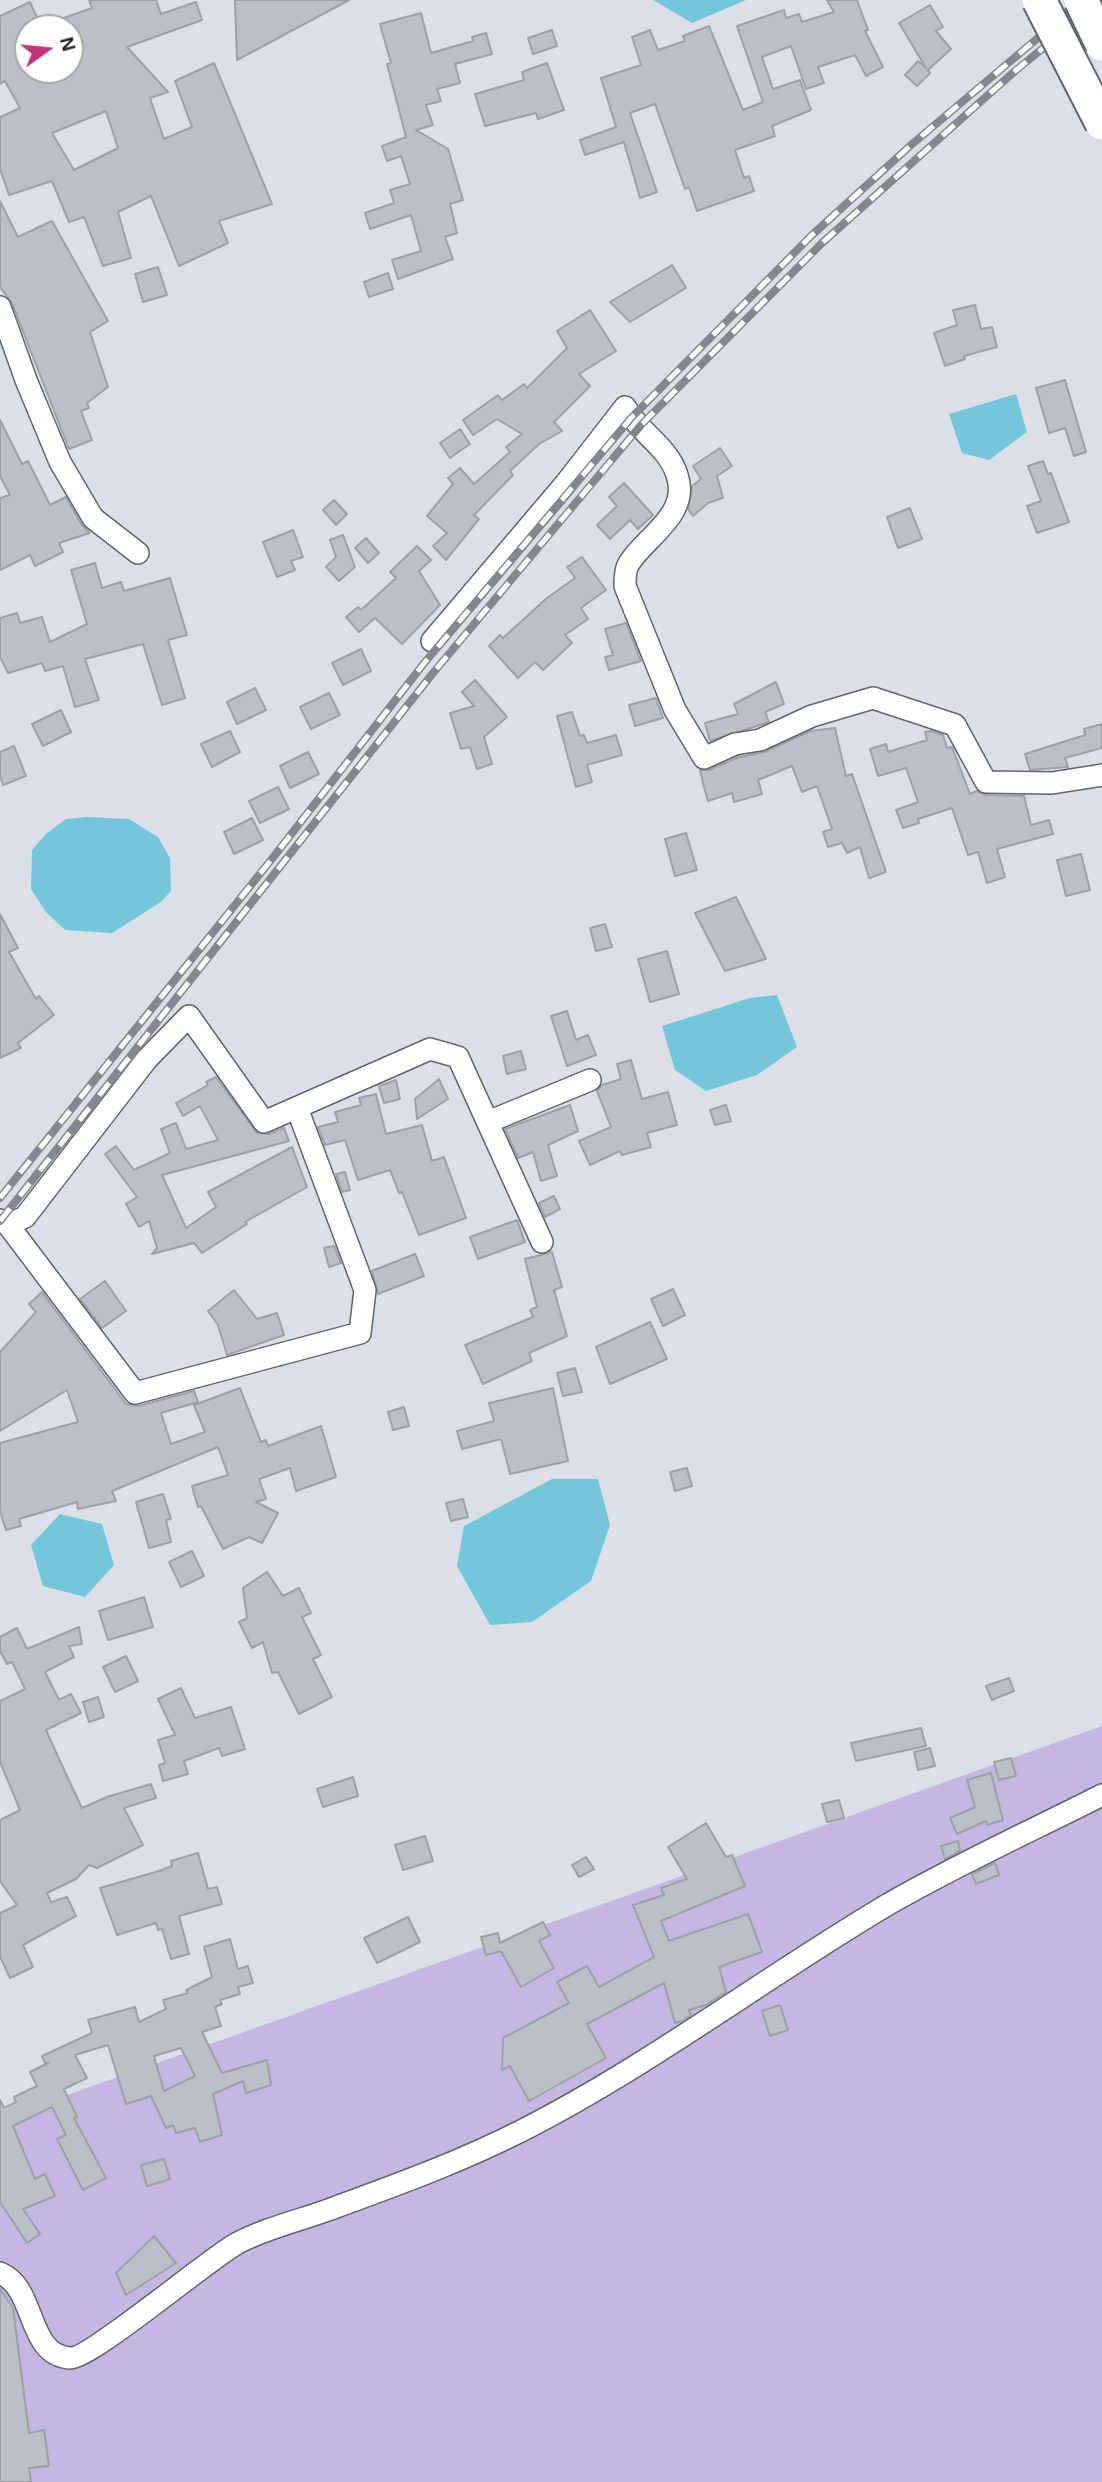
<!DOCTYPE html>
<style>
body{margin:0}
#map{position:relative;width:1102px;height:2482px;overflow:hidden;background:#dbe0e8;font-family:Arial,sans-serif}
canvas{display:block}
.north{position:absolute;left:14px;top:14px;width:70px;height:70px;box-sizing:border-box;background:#fff;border:2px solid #a6a7a8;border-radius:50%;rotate:75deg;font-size:19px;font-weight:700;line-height:28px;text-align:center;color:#212326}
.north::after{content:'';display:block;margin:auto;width:24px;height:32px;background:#bd3574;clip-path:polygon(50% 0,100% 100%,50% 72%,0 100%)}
</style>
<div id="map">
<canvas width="1102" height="2482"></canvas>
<div class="north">N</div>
</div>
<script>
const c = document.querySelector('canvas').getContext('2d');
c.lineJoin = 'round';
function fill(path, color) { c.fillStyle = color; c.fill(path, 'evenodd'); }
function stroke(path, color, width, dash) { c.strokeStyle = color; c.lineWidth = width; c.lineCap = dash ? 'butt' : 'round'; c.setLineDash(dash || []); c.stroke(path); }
const green = new Path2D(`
 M1102,1726V2482H0V2119Z`);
const water = new Path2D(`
 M653,0H746L692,23Z
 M1016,394L1027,432L989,460L962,453L949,414Z
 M87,817L129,819L158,837L170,858L171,891L161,902L112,933L65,930L46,912L31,889L32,850L46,834L66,819Z
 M777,995L797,1047L757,1075L706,1091L675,1070L662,1026L750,998Z
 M552,1479H598L610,1525L591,1581L532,1622L490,1625L457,1566L464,1526Z
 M60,1514L102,1524L114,1565L85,1597L43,1586L31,1545Z`);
const building = new Path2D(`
 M89,0H156L161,14L196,2L202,20L127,47L168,92L150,98L164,139L192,127L175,81L214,63L272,204L219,221L228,243L179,266L151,196L118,212L131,258L103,266L84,217L69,222L52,181L9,195L0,169V117L20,108L5,81L0,84V16L30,2L41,26L92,8ZM28,28H70V70H28ZM106,111L118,148L74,170L52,133Z
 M235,0H349L237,60Z
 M827,0H857L868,30L865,31L883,67L866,76L855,55L818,67L824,83L806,89L791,46L762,57L773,89L800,80L811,110L772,126L775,136L735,150L744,178L749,176L754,191L697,211L689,187L685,189L655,104L630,113L657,192L640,198L624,142L585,155L580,140L616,127L601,78L641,65L632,37L650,30L658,50L685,41L683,36L709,26L743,110L763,102L737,26L784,10L786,18L799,14L802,22L834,12Z
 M930,5L943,27L936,31L951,49L928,70L930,73L917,86L905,75L918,61L926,68L899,23Z
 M421,13L431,53L473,41L472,37L486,33L492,54L455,64L460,83L437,89L441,101L426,105L433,125L416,130L448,149L463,200L450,204L457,233L445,237L453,259L398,279L392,260L421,251L411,215L370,229L365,213L394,203L390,190L410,184L401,156L387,161L382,146L406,137L387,64L391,63L380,24Z
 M552,30L557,46L533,54L528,38Z
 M547,63L564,110L538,119L536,113L485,126L475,94L524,80L522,72Z
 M0,201L18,237L52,221L108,321L90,332L108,387L87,403L89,408L81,411L92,440L69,449L12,303L0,287Z
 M672,265L686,288L630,322L610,302Z
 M158,267L167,295L143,302L135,274Z
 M388,273L393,289L369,297L364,282Z
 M975,305L981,329L992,327L997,347L964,356L965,359L945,366L934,333L957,325L953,310Z
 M590,310L616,351L579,374L590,386L554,422L562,431L539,444L510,471L513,475L474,515L479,519L446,560L433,546L447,533L427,516L453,484L448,478L460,468L474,484L510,452L506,447L522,434L497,419L473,435L463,420L498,395L502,400L524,384L527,388L567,348L557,331Z
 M1065,380L1086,452L1074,456L1065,428L1049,433L1036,388Z
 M0,420L22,464L28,461L50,505L66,497L82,525L90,533L59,543L63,552L35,566L30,555L0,570V498L10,495L0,476Z
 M460,429L470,444L450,458L440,443Z
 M720,448L732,466L717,476L723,498L708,503L693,516L688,509L692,486L701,479L693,466Z
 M1043,461L1048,474L1051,473L1069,522L1037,533L1027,506L1041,501L1028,466Z
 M624,483L653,515L638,529L630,520L610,539L597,525L617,506L609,497Z
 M334,500L347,514L336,525L323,510Z
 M910,508L922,539L898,548L887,517Z
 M293,530L303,557L291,561L295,570L277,577L263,542Z
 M343,535L355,567L339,581L326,567L336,557L330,540Z
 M366,538L379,553L368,563L355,548Z
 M417,546L431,560L419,571L440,605L402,644L375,618L359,632L346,617L358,607L361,610L396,578L390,572Z
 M582,557L606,590L581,608L588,619L565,635L572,643L543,670L535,662L518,678L489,646L500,635L503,638L547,598L575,578L567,567Z
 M95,563L102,588L121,582L124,591L170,578L187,635L168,640L185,698L162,705L143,644L85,659L99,700L75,707L63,666L45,671L42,663L8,673L0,657V618L17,613L20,623L42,617L50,642L87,624L71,570Z
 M626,623L641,661L609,670L605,657L613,655L605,629Z
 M361,649L371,671L343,685L332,663Z
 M475,680L507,717L484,737L492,764L477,769L470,747L461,749L450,713L474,706L462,692Z
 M776,682L784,704L765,712L769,722L710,741L705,723L738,714L734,704Z
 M255,688L266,710L237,724L227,702Z
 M329,693L340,715L311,729L300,707Z
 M656,698L663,718L635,726L629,705Z
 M61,710L71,732L43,746L32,724Z
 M572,712L580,736L584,735L587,743L616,735L622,755L587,765L592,782L576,787L557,716Z
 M1102,724V748L1065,758L1068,767L1030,770L1025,754L1085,735L1084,729Z
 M835,728L846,776L852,774L886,872L869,878L860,847L847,853L842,843L828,847L823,832L832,829L817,786L802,792L792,766L758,780L762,794L734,802L732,793L708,801L704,787L700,770H709L739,757L765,752L810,731Z
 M230,731L240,752L212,767L201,744Z
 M931,731L943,735L947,748L952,747L970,794L977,791L986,795L1024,796L1031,825L1049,820L1053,834L997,849L1005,877L987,883L978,852L968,855L952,808L918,819L919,823L903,828L896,810L918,802L906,768L878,776L870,749L886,744L888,752L927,740L925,732Z
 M14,746L26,776L3,785L0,776V752Z
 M308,752L319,774L290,788L280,766Z
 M278,787L289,809L260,823L249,801Z
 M252,818L263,840L234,854L224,832Z
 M686,833L697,870L675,876L665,839Z
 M1081,854L1090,890L1066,896L1057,860Z
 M736,897L766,959L725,971L695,913Z
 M0,914L18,948L9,952L36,999L39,996L54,1015L18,1043L21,1048L0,1058Z
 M605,924L612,947L596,951L590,928Z
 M667,951L679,994L650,1002L638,959Z
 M567,1011L576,1040L588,1035L596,1055L567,1066L551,1016Z
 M521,1051L526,1069L507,1074L503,1056Z
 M631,1060L642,1099L668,1092L677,1125L647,1133L651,1147L622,1155L620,1151L590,1165L579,1141L611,1127L597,1091L602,1085L621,1079L617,1064Z
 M216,1077L257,1133L269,1134L284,1128L289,1141L162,1175L186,1228L216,1207L208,1192L292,1147L307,1187L245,1222L247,1224L202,1253L194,1243L152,1254L157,1248L149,1221L139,1227L126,1204L137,1197L105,1154L116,1146L134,1170L170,1153L161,1129L176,1123L186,1149L218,1140L200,1106L183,1116L176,1103L208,1085L206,1082Z
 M439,1079L448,1099L417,1119L415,1099Z
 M396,1080L400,1099L384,1103L379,1086Z
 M376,1094L386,1134L422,1125L432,1161L444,1157L466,1218L419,1235L402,1192L399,1193L390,1170L358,1180L345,1140L325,1145L318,1127L338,1122L335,1112L361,1105L359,1098Z
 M570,1105L578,1131L548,1145L557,1176L541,1181L533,1152L518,1158L505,1129Z
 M726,1105L731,1121L715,1125L710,1110Z
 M345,1172L350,1190L342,1192L336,1174Z
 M554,1196L560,1209L545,1217L539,1203Z
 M517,1220L525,1242L478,1259L470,1237Z
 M334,1246L341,1263L329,1267L324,1248Z
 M552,1252L562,1287L554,1290L567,1336L529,1353L532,1361L483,1384L465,1345L533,1317L530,1310L537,1307L525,1259Z
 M415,1254L424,1276L378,1294L372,1271Z
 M105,1281L126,1311L102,1328L80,1299Z
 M673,1289L685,1315L663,1326L651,1299Z
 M234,1290L257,1319L277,1313L284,1335L227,1355L218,1325L208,1311Z
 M42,1292L126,1404L138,1406L194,1391L198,1402L161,1413L171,1444L205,1432L194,1405L240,1388L261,1442L266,1440L268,1446L321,1426L336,1477L296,1491L290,1468L259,1479L266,1499L256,1502L278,1513L262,1543L249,1537L223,1549L201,1506L198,1507L192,1486L228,1475L218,1447L112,1491L116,1501L78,1509L77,1502L19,1519L21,1526L6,1530L0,1511V1443L78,1422L67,1390L0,1431V1352L36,1312L29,1304Z
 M650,1322L667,1359L610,1384L596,1347Z
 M575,1368L582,1392L563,1396L557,1373Z
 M553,1388L568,1461L510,1474L501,1439L462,1449L457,1431L494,1421L489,1403Z
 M404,1407L409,1426L393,1430L388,1412Z
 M687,1468L692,1486L675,1491L670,1472Z
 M163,1494L171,1519L166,1520L171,1542L149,1548L136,1502Z
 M463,1499L468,1517L451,1521L446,1503Z
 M192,1551L204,1576L181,1587L169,1562Z
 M267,1572L283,1596L299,1588L311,1613L302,1617L321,1655L313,1659L332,1697L299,1714L278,1672L272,1673L263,1642L252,1648L239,1622L247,1618L243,1588Z
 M144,1597L153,1627L108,1640L99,1611Z
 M79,1627L82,1644L69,1646L74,1657L45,1672L59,1700L71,1694L81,1713L46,1730L65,1772L82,1808L107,1797L151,1784L156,1798L124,1808L143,1845L97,1868L89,1865L76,1879L47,1893L51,1902L67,1897L76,1916L23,1945L33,1967L10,1978L0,1957V1913L17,1905L0,1881V1820L20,1810L0,1762V1701L25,1689L12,1662L7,1664L0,1651V1637L17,1628L27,1649Z
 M126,1656L138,1681L115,1692L103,1667Z
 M1009,1678L1014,1691L992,1700L986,1686Z
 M181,1688L195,1718L231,1707L245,1749L222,1756L219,1748L184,1761L188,1774L163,1781L159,1765L165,1763L158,1740L175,1735L158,1699Z
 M98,1697L104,1717L89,1722L83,1702Z
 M921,1728L926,1746L856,1761L851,1743Z
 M930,1748L935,1766L918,1770L914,1752Z
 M1011,1758L1016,1776L999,1780L994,1762Z
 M991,1773L1003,1820L987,1825L986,1821L957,1834L950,1818L975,1807L967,1780Z
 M353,1777L358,1796L323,1807L317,1789Z
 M839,1800L844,1818L827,1822L822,1804Z
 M706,1823L726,1857L732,1855L745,1886L661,1921L669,1941L748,1914L762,1952L719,1967L726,1992L706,2005L689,2010L691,2015L682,2021L675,2023L664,1983L587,2024L606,2058L529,2101L510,2066L502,2070L503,2038L569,2003L557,1982L587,1966L599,1987L654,1957L633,1905L664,1895L661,1888L687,1879L668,1847Z
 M425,1836L433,1861L403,1870L395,1845Z
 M958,1841L960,1851L945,1859L941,1846Z
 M198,1853L208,1889L217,1887L222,1904L179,1916L189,1954L171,1959L162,1929L158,1930L156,1923L117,1935L100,1888L159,1871L172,1866L171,1861Z
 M586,1857L594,1869L579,1877L572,1865Z
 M995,1863L999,1875L976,1884L972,1874Z
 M408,1917L420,1942L377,1963L364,1938Z
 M543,1922L550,1935L539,1941L554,1968L521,1987L501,1951L486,1955L481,1937L498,1933L500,1943Z
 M230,1939L238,1969L248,1966L253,1983L238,1987L240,1994L220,2000L222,2004L215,2007L221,2026L202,2032L222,2073L267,2060L271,2085L246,2093L243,2081L213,2094L222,2135L200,2142L195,2128L176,2133L173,2125L166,2128L151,2096L126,2104L108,2045L75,2055L87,2078L64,2089L77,2117L74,2118L106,2178L83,2190L57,2139L66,2135L52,2107L13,2126L35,2179L45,2174L55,2196L23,2209L40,2234L27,2243L0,2202V2100L4,2108L16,2102L14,2097L37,2086L30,2072L48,2063H45L42,2056L92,2033L88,2020L135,2007L139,2022L166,2009L163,2000L188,1993L186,1990L212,1977L204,1947ZM181,2048L195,2076L164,2091L154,2056Z
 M780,2005L788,2030L770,2036L762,2011Z
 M164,2159L170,2179L147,2186L141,2165Z
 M154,2236L176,2263L126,2295L116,2273Z
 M0,2289L13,2308L29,2433L44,2430L49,2466L29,2468L31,2482H0Z`);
const minor = new Path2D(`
 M0,307L26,380L60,462L93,518L138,553
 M432,641L566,483L625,407C639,433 668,446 677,475C691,515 643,538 628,565C625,571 625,580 625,586L675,710L704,758L735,744L760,740L812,716L873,698L955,725L986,782L1052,783L1102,775
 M488,1122L590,1080
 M0,1220L8,1225L25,1217L147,1059L189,1016L264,1122L430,1049L458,1057L542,1242
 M8,1225L135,1393L360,1333L365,1290L297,1108
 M0,2273C37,2288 26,2355 70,2358C90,2359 206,2261 236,2244C263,2229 298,2221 328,2210C393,2186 458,2163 521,2131C649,2066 764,1978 887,1905C956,1865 1031,1831 1102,1795`);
const rail = new Path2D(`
 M0,1198L275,855L425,662L632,417L812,235L911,145L1083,0
 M0,1221L433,673L641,425L822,243L1015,71L1102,0`);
const primaryBridge = new Path2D(`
 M1039,0L1102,123
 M1081,0L1102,44`);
fill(green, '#c2b8e2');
fill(water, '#74c6db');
fill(building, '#bdbfc7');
stroke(building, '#9ea0a7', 2);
stroke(minor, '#61666c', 24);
stroke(minor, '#fff', 21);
stroke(rail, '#84888e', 8);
stroke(rail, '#fff', 5, [16]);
stroke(primaryBridge, '#61666c', 37, []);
stroke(primaryBridge, '#fff', 33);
</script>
